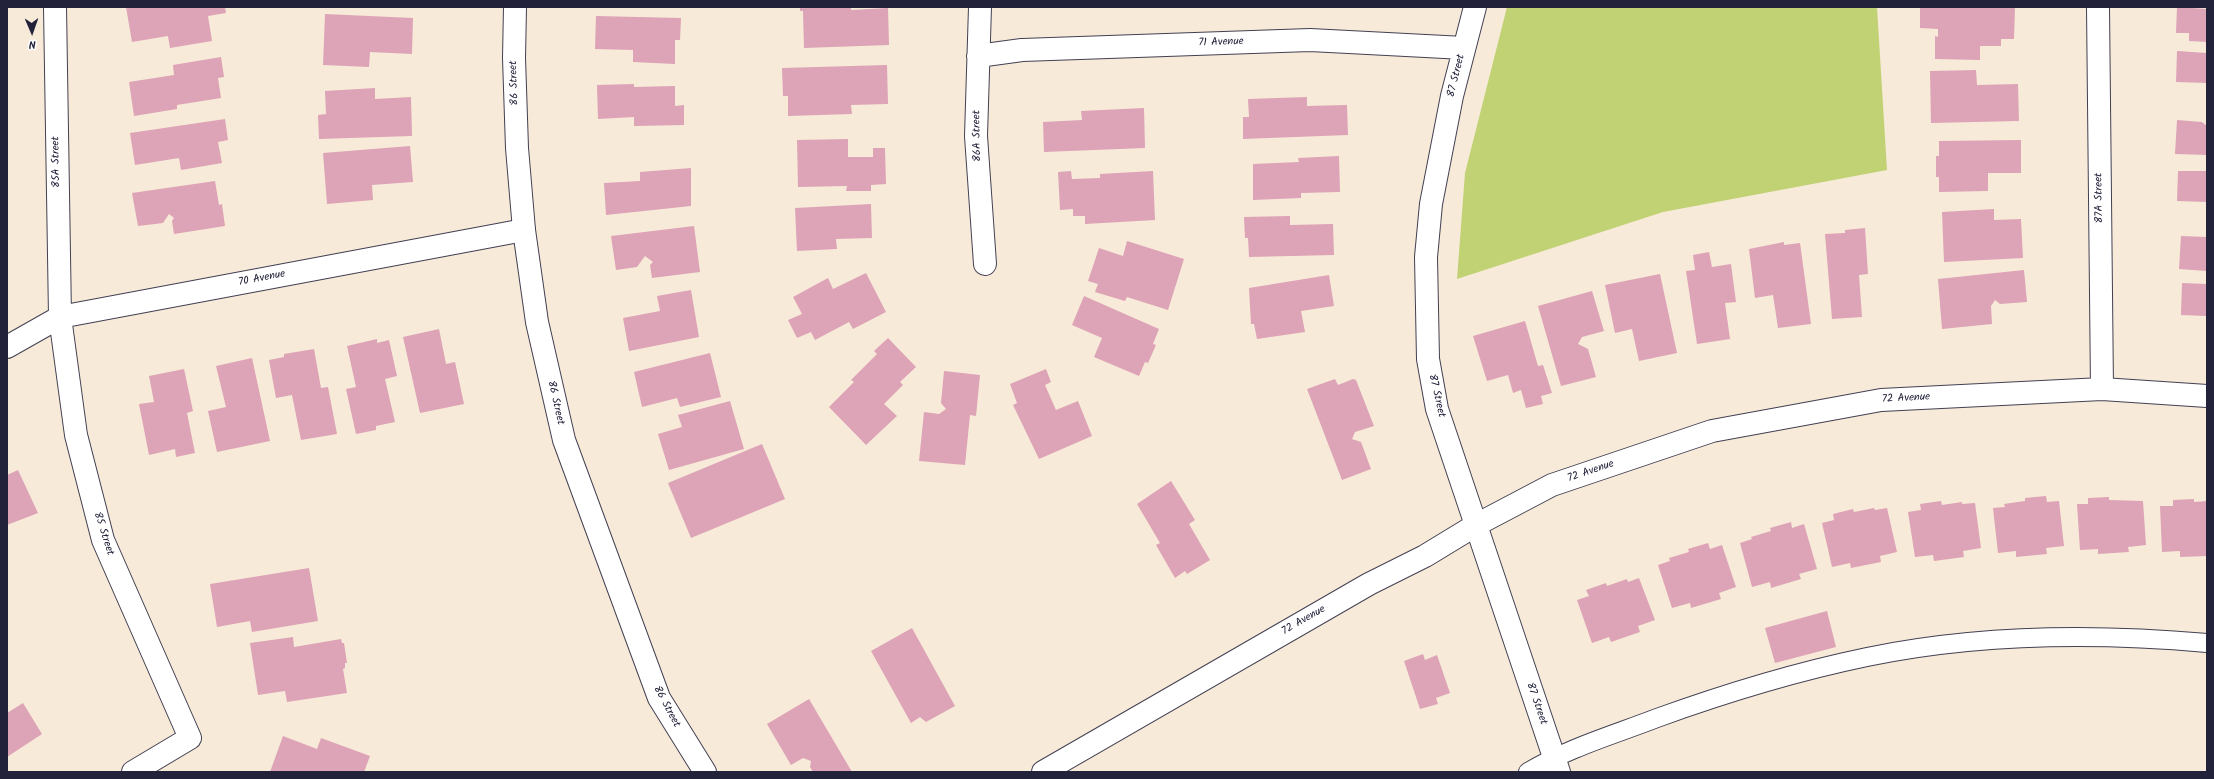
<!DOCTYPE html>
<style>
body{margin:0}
#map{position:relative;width:2214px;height:779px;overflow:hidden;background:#f8ead8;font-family:Kalam,sans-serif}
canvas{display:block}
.frame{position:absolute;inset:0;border:8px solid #22223b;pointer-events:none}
.north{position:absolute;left:12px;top:12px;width:40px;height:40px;-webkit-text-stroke:3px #fff;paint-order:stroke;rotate:178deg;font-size:11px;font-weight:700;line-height:16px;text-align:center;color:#22223b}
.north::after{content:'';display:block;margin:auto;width:14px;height:18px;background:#22223b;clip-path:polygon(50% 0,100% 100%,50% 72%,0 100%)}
</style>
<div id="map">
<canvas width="2214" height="779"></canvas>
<div class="frame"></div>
<div class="north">N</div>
</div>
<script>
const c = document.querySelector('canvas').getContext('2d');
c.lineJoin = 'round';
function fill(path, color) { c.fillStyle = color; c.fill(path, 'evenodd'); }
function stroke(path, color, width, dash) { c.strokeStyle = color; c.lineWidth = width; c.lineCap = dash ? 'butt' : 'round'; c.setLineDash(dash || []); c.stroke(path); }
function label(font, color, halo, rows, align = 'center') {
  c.font = font + ' Kalam,sans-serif'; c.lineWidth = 3; c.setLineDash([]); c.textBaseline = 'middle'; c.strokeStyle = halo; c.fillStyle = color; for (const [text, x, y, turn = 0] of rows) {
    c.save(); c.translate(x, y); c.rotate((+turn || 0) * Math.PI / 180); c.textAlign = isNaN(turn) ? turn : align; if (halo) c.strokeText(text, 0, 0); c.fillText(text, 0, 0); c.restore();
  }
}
const green = new Path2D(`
 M1507,7H1877L1887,170L1663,212L1457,279L1465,173Z`);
const building = new Path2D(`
 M126,7H225L226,13L208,16L212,41L170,48L168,36L132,42Z
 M800,7H851V10L888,8L889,45L804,48L803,11H800Z
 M1920,7H2015L2014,39H2001V46H1980V60L1935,59V36L1938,37V29L1920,28Z
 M2177,7L2207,9V42L2189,41V33H2176Z
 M325,14L413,18L412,54L370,52L369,67L323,65Z
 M596,16L681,18L680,40H675V64L633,62V50L595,49Z
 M2177,51L2207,53V83L2176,82Z
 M221,57L224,77L218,78L221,98L177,105V109L134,116L129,82L174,75L173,65Z
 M887,65L888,104L851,105L852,114L788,116V96H783L782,68Z
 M1976,70L1977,85L2018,84L2019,121L1931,123L1930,71Z
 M634,84V87L675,86V106L684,105V125L634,126V117L598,119L597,85Z
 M375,88V99L411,97L412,136L319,139L318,115L326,114L325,91Z
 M1307,97V106L1347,105L1348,135L1243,139V117H1249L1248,99Z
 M1144,108L1145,148L1044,152L1043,122L1082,120L1081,111Z
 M225,119L228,140L218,142L222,163L181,170L179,158L135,165L130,133Z
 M2177,120L2202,122L2207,126V155L2175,154Z
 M848,139V157H873V148H885L886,184L871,185V191H846L847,186L798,187L797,140Z
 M2021,140V173H1988V191L1939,192V177H1936V156H1939V141Z
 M410,146L413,182L372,185L373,200L327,204L323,153Z
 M1339,156L1340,192L1301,193V198L1253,200V164L1299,162L1298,158Z
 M691,168V206L606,215L604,183L640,181V172Z
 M1071,171L1072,179L1100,178V174L1153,171L1155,220L1085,224V216H1073V209L1060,210L1058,172Z
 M2178,171H2207V202L2177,201Z
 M215,181L219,205L222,204L225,226L174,234L172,221L174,218L169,214L163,223L138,226L132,193Z
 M871,204L872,238L836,239L837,249L797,251L795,208Z
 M1994,209V220L2021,219L2023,258L1944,262L1942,212Z
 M1290,216V225L1333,224L1334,255L1249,257L1248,238H1245L1244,217Z
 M694,226L700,272L652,278L650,265L653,262L645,256L637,267L616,270L611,236Z
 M1865,228L1868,274L1859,275L1862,317L1832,319L1825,234L1845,233V230Z
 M2181,236L2207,237V271L2179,269Z
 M1127,241L1184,259L1168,310L1127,297L1125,301L1095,292L1098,284L1088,281L1099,248L1123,256Z
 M1784,242V245L1800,243L1811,324L1778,328L1773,295L1755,298L1749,249Z
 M1709,252L1712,267L1731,264L1736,302L1725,303L1730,339L1697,344L1686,271L1695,270L1693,255Z
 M2024,270L2027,302L2000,304L1995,300L1991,306L1992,324L1942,329L1938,279Z
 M866,273L886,312L853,329L849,322L815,340L811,332L797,338L788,320L802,314L793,297L828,278L833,289Z
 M1660,274L1677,353L1639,361L1632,329L1615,333L1605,285Z
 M1329,275L1334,306L1301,311L1305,332L1257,339L1254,324H1251L1249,288Z
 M2182,283L2207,284L2206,316L2181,315Z
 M691,290L699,337L629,351L623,318L660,311L657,296Z
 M1592,291L1604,331L1582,337L1578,344L1588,349L1596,377L1561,386L1538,306Z
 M1084,296L1159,329L1153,344L1156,345L1148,363L1145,362L1139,376L1094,357L1102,338L1072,325Z
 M1525,321L1538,366L1543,365L1552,393L1541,396L1543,404L1526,408L1521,390L1513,393L1508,375L1487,381L1473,336Z
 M439,329L446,364L455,362L464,404L420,413L403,337Z
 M888,338L916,367L900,382L903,385L884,404L897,416L866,445L829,407L854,382L851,380L877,354L874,351Z
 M377,339V343L389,340L397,376L385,379L395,422L376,426V430L356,434L346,389L356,387L347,346Z
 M314,349L321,388L328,387L337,434L301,440L292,395L276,398L269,360L284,357V354Z
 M710,353L721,397L680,407L677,398L642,407L634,372Z
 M252,358L270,441L217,452L208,411L226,407L216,366Z
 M184,369L193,411L187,413L195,453L176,457L175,449L149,455L139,404L154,402L149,376Z
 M1046,369L1051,382L1045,385L1056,410L1078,401L1092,436L1039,459L1013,405L1017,403L1010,384Z
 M944,371L980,375L976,416L970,415L965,465L919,461L924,412L939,414L946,409L941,403Z
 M1335,379L1338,385L1353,379L1356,380L1374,426L1355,432L1352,439L1361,442L1371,469L1342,480L1307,389Z
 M730,401L744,449L669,470L658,434L682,427L678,415Z
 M762,444L785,499L691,538L668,483Z
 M18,470L38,513L7,525V475Z
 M1171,481L1195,520L1189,524L1210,560L1187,574L1185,571L1175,578L1156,545L1160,543L1137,504Z
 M2046,496L2047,502L2059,501L2064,546L2046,548L2047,554L2016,557V551L1998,553L1993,508L2005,507L2004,504L2025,501V498Z
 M2109,497V500L2143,501L2146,545L2128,547L2129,552L2098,554V549L2080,550L2077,504H2088V498Z
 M2194,499V502L2207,501V556L2180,557V551L2162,552L2160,506H2173V500Z
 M1941,501L1942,505L1962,502V504L1975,503L1981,548L1963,551L1964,557L1934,561L1933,555L1915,557L1908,512L1921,510L1920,504Z
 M1874,508L1875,510L1887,508L1897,552L1880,556L1881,562L1851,568L1850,563L1832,567L1822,523L1834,520L1833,514L1853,509L1854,512Z
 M1791,522L1792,528L1804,524L1817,569L1799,574L1801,579L1771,588L1770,582L1752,587L1740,543L1752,539L1751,537L1771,531L1770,528Z
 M1708,543L1710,549L1722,545L1736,587L1719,593L1721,599L1691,608L1690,603L1672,608L1658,565L1670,561L1669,558L1689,552L1688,549Z
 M309,568L318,621L252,632L250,621L217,627L210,584Z
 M1639,578L1655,620L1638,626L1640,632L1611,642L1609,637L1592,643L1577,600L1589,596L1586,590L1606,583L1607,586L1627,579L1628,582Z
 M1827,611L1836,647L1775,663L1765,628Z
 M912,628L955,706L926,722L920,717L911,723L871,651Z
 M293,637L294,647L341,639L342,643H344L347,663H345V668L343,669L347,693L287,702L285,691L258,695L250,643Z
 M1423,654L1425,660L1437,655L1450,693L1436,698L1438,704L1420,709L1404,661Z
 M809,699L852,772H813L810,767L811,761L803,758L791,765L767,724Z
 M23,703L42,734L7,757V713Z
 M283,736L317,749L321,738L370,756L364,772H270Z`);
const service = new Path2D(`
 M1528,772C1568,748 1613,735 1657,718C1726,693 1795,672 1867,657C1978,634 2094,633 2207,643`);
const minor = new Path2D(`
 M55,7L60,317L76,435L103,540L190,738L133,772
 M980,7L976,136L985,264
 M1475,7L1452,96L1431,204L1426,257L1428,359L1437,409L1559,772
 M2098,7L2102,389
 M978,56L1022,50L1310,40L1464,48
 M7,347L60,317L524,230`);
const tertiary = new Path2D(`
 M515,7L514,58L517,148L524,230L537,322L564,440L659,698L705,772
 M1043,772L1369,584L1425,556L1476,525L1552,485L1712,431L1881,400L2102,389L2207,396`);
const streetNames = [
 ["71 Avenue",1221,43,-2],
 ["87 Street",1457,76,-76],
 ["86 Street",515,83,-92],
 ["86A Street",978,136,-91],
 ["85A Street",57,162,-91],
 ["87A Street",2100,198,-91],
 ["70 Avenue",262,279,-11],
 ["87 Street",1436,396,77],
 ["72 Avenue",1906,399,-3],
 ["86 Street",555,403,77],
 ["72 Avenue",1591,472,-19],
 ["85 Street",103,534,72],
 ["72 Avenue",1304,621,-30],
 ["87 Street",1536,704,71],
 ["86 Street",666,707,62]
];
fill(green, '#c1d275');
fill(building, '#dda3b7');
stroke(service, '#424053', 20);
stroke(minor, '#424053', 24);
stroke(tertiary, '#424053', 24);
stroke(service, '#fff', 18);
stroke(minor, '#fff', 22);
stroke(tertiary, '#fff', 22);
label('11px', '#22223b', '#fff', streetNames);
</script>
